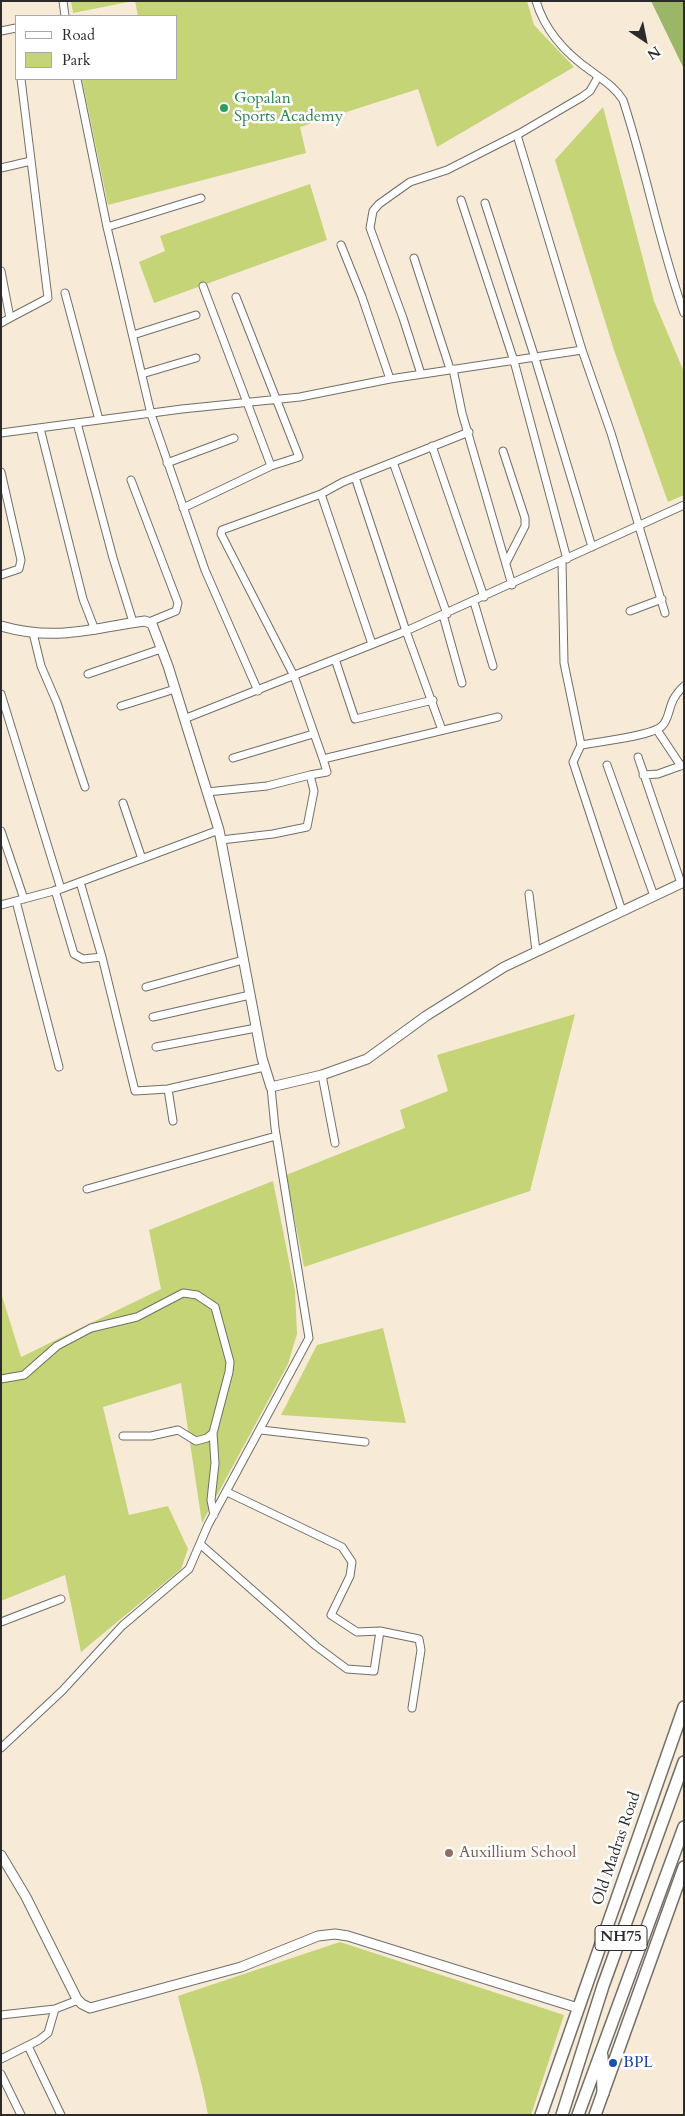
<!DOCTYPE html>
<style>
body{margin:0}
#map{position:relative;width:685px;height:2116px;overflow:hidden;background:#f7ebd8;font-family:Cardo,serif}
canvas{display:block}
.frame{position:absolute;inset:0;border:2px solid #2b2b2b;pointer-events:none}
.legend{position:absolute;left:15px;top:15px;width:162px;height:65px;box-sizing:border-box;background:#fff;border:1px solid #aaa;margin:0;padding:6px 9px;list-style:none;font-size:15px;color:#2b2b2b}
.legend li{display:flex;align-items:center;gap:10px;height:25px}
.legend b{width:25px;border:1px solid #aaa}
.north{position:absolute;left:620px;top:15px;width:50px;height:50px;-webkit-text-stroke:4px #fff;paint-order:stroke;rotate:146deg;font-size:14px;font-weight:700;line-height:20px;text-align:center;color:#2b2b2b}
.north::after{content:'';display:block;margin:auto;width:18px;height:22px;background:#2b2b2b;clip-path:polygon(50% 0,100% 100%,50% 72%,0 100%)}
</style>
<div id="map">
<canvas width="685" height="2116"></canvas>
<div class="frame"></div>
<ul class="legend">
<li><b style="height:6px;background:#fff"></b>Road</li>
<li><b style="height:14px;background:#c5d476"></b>Park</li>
</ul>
<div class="north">N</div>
</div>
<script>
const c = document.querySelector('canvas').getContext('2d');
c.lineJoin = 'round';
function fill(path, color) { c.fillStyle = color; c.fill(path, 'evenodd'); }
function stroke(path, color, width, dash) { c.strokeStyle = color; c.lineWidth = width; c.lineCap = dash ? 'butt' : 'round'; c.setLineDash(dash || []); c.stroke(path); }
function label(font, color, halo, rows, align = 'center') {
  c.font = font + ' Cardo,serif'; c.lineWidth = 5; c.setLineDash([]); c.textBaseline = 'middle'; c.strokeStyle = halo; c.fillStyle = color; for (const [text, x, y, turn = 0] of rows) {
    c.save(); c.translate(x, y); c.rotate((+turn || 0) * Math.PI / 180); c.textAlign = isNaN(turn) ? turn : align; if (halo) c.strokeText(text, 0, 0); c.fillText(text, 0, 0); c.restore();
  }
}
const green = new Path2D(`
 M71,1H133L73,13Z
 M135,1H527L534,25L574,67L437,147L418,89L300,127L306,153L108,205L82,79H176V16H138Z
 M603,107L654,301L684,372V495L668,502L614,350L555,160Z
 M310,184L327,240L154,303L139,262L165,251L160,236Z
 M575,1014L530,1191L304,1267L286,1175L405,1128L400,1110L448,1091L437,1055Z
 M273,1181L295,1291L297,1334L288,1364L202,1523L181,1383L103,1407L129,1515L168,1506L188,1549L181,1569L81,1652L65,1575L1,1601V1293L21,1357L161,1289L149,1230Z
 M383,1328L406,1423L281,1415L317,1345Z
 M340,1942L564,2015L531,2115H208C201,2074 188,2036 178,1996Z`);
const forest = new Path2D(`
 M651,1H684V69Z`);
const minor = new Path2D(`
 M63,1L65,16
 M536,1C545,31 565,53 591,71C603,80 615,87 623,100C646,170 659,243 684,313
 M1,31L16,28
 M598,77L590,91L582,97L517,135L582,350L611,433L665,613
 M77,79L107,227L151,414L205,570L258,691
 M1,168L31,161
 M461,200L514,361L567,559
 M485,203L535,358L592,547
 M107,227L201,198
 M341,245L362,297L390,379
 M414,258L450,369
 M1,271L10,318L1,323
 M203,286L271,466
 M65,293L99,420
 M10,318L48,298L21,79
 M133,335L196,315
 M453,369L462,413L512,585
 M142,374L196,358
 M421,374L403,318L370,228L373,211L379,204L410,182L447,170L520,133
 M77,423L113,558L133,622
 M40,428L83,599L95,630
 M469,432L343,482L321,494L222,530L221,534L294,676L323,759L498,717
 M1,433L182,409L300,397L390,379L582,350
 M432,446L484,597
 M503,451L525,518V526L506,563
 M393,462L447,614
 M167,463L234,438
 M1,472L21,560L19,569L1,575
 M355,477L406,631L442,730
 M131,480L178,603L176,611L149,622
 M321,494L372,644
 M183,508L271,466L299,457L236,297
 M562,561L564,663L581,745L573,762L622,911
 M474,602L493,666
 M630,611L662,599
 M443,615L462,683
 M33,633L41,666L57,703L85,787
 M335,659L355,719L433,700
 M88,674L161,649
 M1,694L61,889
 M121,706L175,689
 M184,719L406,631L684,505
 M657,730L681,766
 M581,745C597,742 652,736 662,726C672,716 666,702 684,686
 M638,757L681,883
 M233,758L313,734
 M607,765L654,896
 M643,775L658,774L683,765
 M207,792L267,786L310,775
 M123,803L142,859
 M1,831L24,899
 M221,840L273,834L307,827L314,791L310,775L327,772L323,759
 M80,882L102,957L135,1091L168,1089L264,1067
 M55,890L74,954L83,959L102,957
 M529,894L536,951
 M16,901L59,1067
 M1,905L61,889L219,830
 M146,987L243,960
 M153,1017L250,995
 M156,1047L256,1028
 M322,1075L335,1143
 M168,1089L173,1121
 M87,1189L276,1136
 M1,1379L24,1375L57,1346L91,1328L137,1317L183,1293L197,1295L215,1307L230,1362L229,1372L213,1433L207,1438L196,1441L178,1430L151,1436H123
 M261,1430L365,1442
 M213,1433L215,1463L211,1500L214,1515
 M227,1492L342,1547L352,1562L350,1576L331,1615L357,1632L380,1631
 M200,1544L316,1646L347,1669L374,1671L380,1631L419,1639L421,1650L412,1708
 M1,1622L61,1599
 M1,1748L62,1691L122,1626L189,1569L208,1525L309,1338L275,1128L271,1087
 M1,2015L55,2009
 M28,2046L61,2115
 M1,2059L39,2040L48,2033L55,2009L78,2000
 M1,2074L21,2115`);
const tertiary = new Path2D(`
 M1,626C58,642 90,628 145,621L152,624L168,666L219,830L262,1058L271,1087L322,1075L367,1059L426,1016L504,967L684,882
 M1,1855L26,1897L77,1999L82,2004L90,2008L241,1967L318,1936L335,1934L348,1936L578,2008`);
const primary = new Path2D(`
 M541,2115L684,1707
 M595,2115L684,1867`);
const trunk = new Path2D(`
 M602,2056L603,2093
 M562,2115L603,1986L684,1762
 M578,2115L684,1827`);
const markers = [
 [224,108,5,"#2e9e5b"],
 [449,1853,5,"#8d6e63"],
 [613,2063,5,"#1a4fb4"]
];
const shields = [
 [621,1938,52]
];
const shieldNames = [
 ["NH75",621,1938]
];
const leisureNames = [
 ["Gopalan",234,99],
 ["Sports Academy",234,117]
];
const streetNames = [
 ["Old Madras Road",617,1849,-71]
];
const educationNames = [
 ["Auxillium School",459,1853]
];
const transitNames = [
 ["BPL",623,2063]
];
fill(green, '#c5d476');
fill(forest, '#9cb667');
stroke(minor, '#726e68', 9);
stroke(tertiary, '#726e68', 11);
stroke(primary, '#726e68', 14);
stroke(trunk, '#726e68', 14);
stroke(minor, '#fff', 7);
stroke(tertiary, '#fff', 9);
stroke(primary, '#fff', 11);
stroke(trunk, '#fff', 11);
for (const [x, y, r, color] of markers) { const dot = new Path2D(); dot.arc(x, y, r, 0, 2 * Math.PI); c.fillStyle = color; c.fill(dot); stroke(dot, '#fff', 2); }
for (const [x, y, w] of shields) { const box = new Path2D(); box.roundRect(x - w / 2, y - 12.5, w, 25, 4); c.fillStyle = '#fff'; c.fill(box); stroke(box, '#2b2b2b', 1); }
label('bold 15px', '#2b2b2b', null, shieldNames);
label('16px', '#27864d', '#fff', leisureNames, 'left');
label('16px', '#2b2b2b', '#fff', streetNames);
label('16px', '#785e54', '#fff', educationNames, 'left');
label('16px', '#164399', '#fff', transitNames, 'left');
</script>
